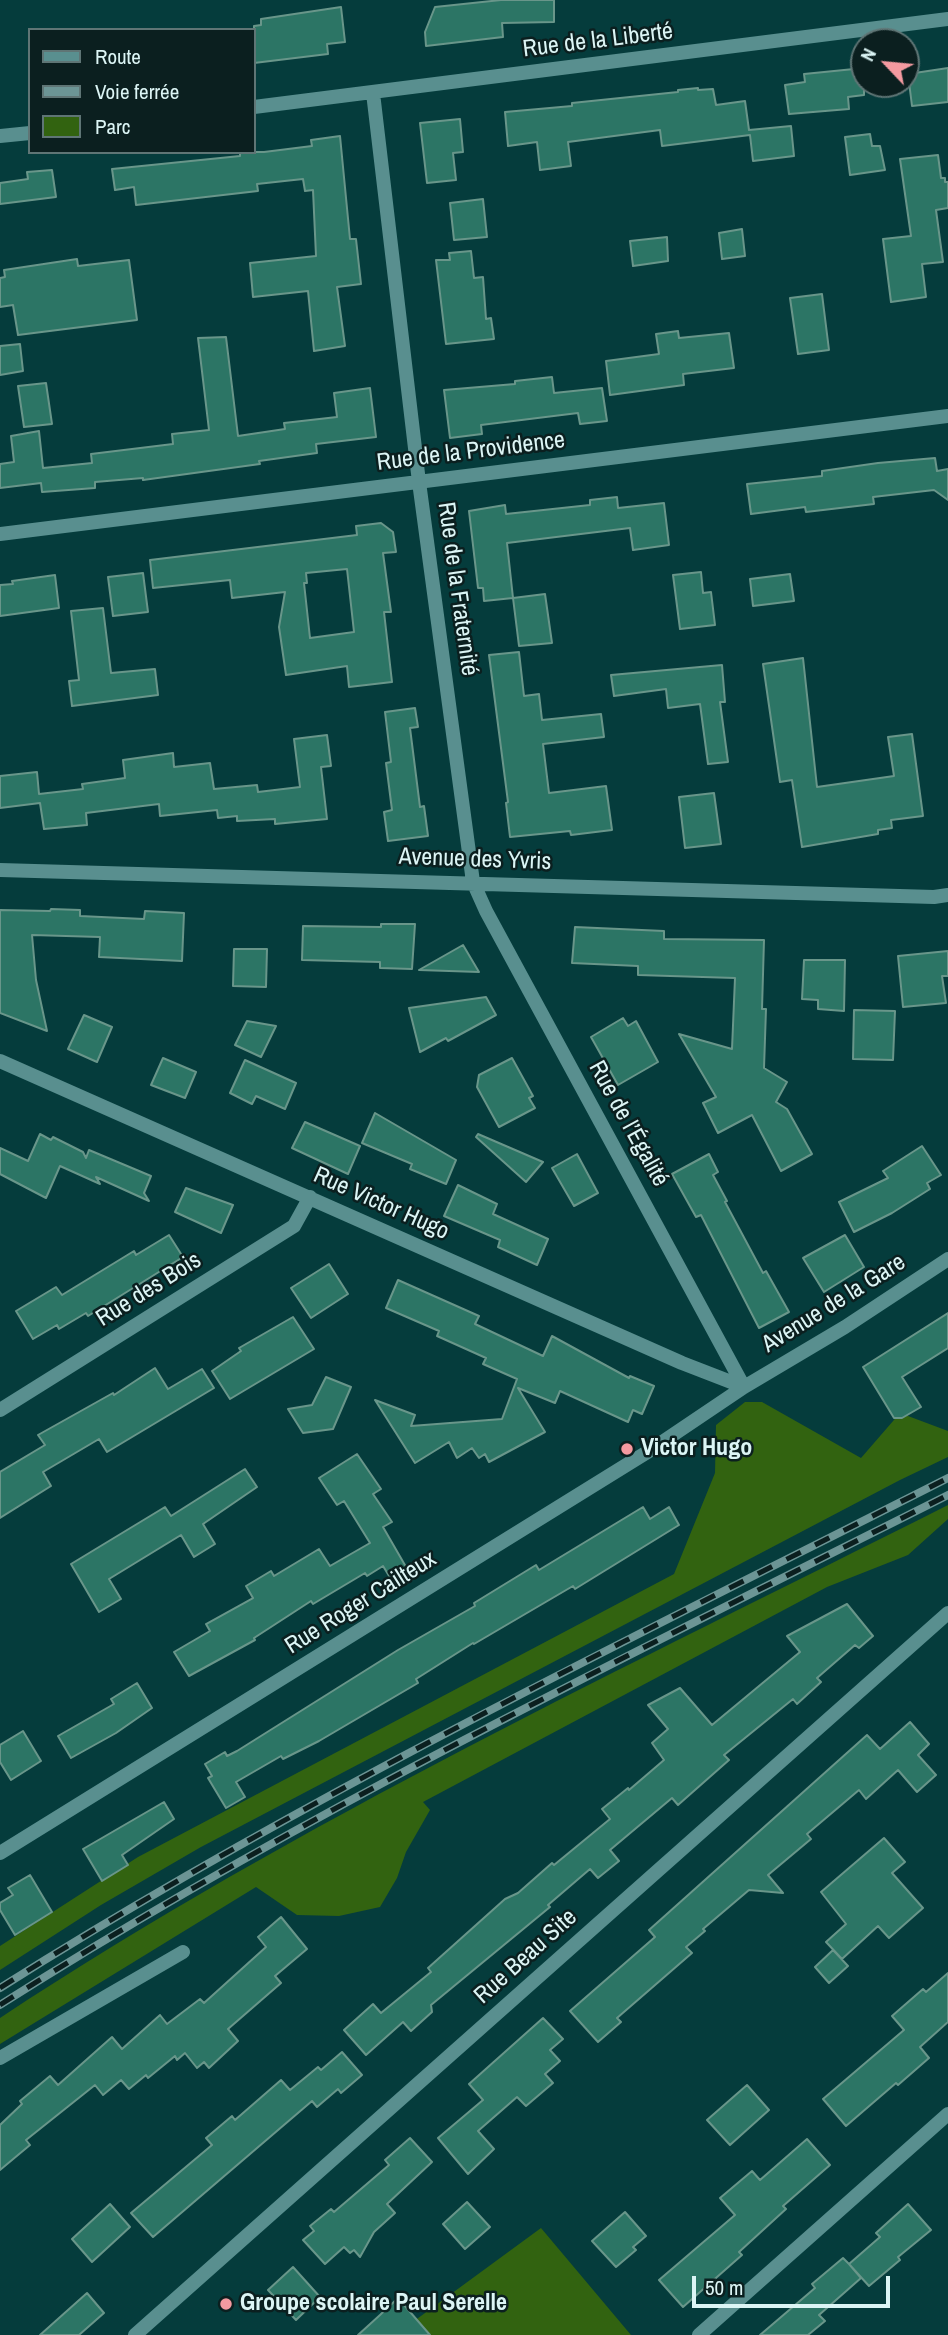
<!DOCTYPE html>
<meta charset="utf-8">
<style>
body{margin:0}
#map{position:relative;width:948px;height:2335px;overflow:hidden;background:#053c3c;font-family:"Archivo Narrow",sans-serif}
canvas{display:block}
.legend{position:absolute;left:28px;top:28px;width:228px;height:126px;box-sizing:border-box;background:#0b1f1f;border:2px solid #5f7575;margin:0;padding:9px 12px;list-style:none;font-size:21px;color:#dcf5f5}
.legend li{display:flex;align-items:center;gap:14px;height:35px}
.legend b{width:35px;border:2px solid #5f7575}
.north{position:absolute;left:850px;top:28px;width:70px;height:70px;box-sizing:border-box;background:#0b1f1f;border:2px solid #5f7575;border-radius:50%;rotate:296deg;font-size:19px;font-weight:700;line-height:28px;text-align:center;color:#dcf5f5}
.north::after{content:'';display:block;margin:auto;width:24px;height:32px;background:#f49aa0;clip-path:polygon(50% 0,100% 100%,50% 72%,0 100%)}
.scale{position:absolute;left:692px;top:2276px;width:198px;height:32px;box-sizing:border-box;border:4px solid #dcf5f5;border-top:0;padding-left:9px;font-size:21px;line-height:24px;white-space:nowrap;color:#dcf5f5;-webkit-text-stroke:5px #0b1f1f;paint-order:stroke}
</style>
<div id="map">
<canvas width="948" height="2335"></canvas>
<ul class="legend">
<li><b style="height:9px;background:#598f8f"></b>Route</li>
<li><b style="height:9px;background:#6c9595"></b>Voie ferrée</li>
<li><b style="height:19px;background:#326310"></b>Parc</li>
</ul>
<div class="north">N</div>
<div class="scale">50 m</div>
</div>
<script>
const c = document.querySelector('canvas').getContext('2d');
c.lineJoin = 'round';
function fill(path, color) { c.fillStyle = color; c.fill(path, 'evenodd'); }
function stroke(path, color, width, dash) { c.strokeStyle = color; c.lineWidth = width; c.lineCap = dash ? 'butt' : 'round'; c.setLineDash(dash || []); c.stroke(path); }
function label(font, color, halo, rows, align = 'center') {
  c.font = font + ' "Archivo Narrow",sans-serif'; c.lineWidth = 5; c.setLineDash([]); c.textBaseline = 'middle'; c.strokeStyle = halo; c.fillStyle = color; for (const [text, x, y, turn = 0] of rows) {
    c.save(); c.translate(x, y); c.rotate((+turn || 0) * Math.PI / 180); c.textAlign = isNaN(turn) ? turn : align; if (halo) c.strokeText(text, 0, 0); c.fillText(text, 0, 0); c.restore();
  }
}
const green = new Path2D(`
 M745,1402H762L861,1458L900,1413L948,1431V1457L900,1480L201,1847L101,1905L0,1970V1946L138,1857L674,1574L715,1473L716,1425Z
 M948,1505V1519L908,1555L827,1587L423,1802L430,1810L406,1852L397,1878L380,1907L339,1916L297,1915L256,1887L0,2044V2018C300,1820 627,1667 948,1505Z
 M541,2228L631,2335H395Z`);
const building = new Path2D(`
 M501,0H554V22L502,23L503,37L426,46L425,32L435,7Z
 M341,7L345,42L327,44L328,54L254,63V26L261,25V19Z
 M864,68V95L848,97L849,109L789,114L785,85L805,82L804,74Z
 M948,68V102L912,106L908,74Z
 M698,88V90L713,89L716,105L745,101L749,130L791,126L794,156L753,161L750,135L662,146L660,130L568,142L571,166L540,170L537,142L508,146L505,112L572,106V103L678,92V90Z
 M460,119L463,152L453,153L456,180L427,183L420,123Z
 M870,134L872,146H880L885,170L850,175L845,137Z
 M340,136L350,239H356L361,284L337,287L345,346L314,351L308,291L253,297L250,263L316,256L313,190L305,191L303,179L257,184L258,191L136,205L134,187L115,190L112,169L240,156V152H264L312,146L311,140Z
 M938,155L941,178H945V182H948V208L936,210L943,262L922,264L926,297L891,302L883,239L911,236L900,159Z
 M52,170L56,197L0,204V183L28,179L27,172Z
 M483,199L487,237L454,240L450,203Z
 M742,229L745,256L722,259L719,233Z
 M667,237L668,261L633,266L630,241Z
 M471,251L474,278L483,277L486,319L491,318L494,339L446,344L436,260H450L449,253Z
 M77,259L78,266L129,260L137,320L18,335L13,305L0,307V278L5,277L4,270Z
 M822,294L829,350L798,354L790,298Z
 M678,331L679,338L729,333L734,368L683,374L684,385L610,395L606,361L659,354L656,334Z
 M226,337L238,436L285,429L284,423L337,417L334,393L370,388L376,437L316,444L317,453L259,461L260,464L143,480V478L95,482V488L42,492L41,483L0,488V464L14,462L11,436L39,431L43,468L92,463L91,454L173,444L172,434L209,430L198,338Z
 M20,344L23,371L0,375V346Z
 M552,377L554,393L602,388L607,421L580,424L578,413L481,425L482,434L450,438L444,390L515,384V381Z
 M46,383L52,424L24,427L18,386Z
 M935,458L937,471L948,469V500L934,490L873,497L874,504L806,512L805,507L751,514L747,484L822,476V471L878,463Z
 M617,497L618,508L664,503L669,545L633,550L630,528L507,543L513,598L484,601L483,588H478L469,511L505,505L506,514L590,505V500Z
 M381,523L393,532L396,552L383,553L391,612H384L392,682L349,687L347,666L286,675L279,627L285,592L232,598L230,580L153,588L150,560L357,535L356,526ZM347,569L354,632L310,638L304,583H307L306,573Z
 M701,572L703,593L711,592L715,625L680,629L673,575Z
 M143,573L148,612L113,616L108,577Z
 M790,574L794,601L753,606L750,579Z
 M55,575L59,608L0,616V585L13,584L12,581Z
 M545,594L552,643L519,646L513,598Z
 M103,608L111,673L155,669L158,695L72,706L69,681L79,680L71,611Z
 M519,652L524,696L539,694L542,720L601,714L604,737L543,744L549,793L606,786L612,830L571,835L570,831L510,837L506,803L508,802L489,655Z
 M803,658L817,787L894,776L888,737L912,734L923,816L891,820L892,828L878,830V834L802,847L792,780L780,782L763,664Z
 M722,665L725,702H720L728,762L708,764L700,704L668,708L666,689L614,696L611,675Z
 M415,708L418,727L410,728L420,807L424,806L428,836L388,841L384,812L392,810L386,763L391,762L385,712Z
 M327,735L331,766L321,767L327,819L275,824V819L237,821V816L218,818L217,810L160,816L159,804L86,813L87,825L44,829L40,803L0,808V776L37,772L39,794L83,789L82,784L125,778L123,760L173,753L174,767L210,763L214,789L257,785L258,792L300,787L294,739Z
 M714,793L721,844L685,848L679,797Z
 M51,909L80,910V916L144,919L145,911L184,913L182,961L99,957L100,937L32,935L36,980L47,1031L0,1013V910L50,911Z
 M381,924H415L412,969L380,968V962L302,960L303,926L381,927Z
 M575,927L664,931V939L764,940L762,1009H766L764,1068L787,1082L776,1102L787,1109L812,1154L781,1171L752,1115L718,1133L703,1103L716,1097L679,1034L732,1049L735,978L638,975V966L572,963Z
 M463,945L479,972L419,970Z
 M234,949H267L266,987L233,986Z
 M948,951V976H942L946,1003L903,1007L898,956Z
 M804,960H845L844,1011L818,1009V1000L802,999Z
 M486,997L496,1015L448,1041L446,1038L420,1052L409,1008Z
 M854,1010L895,1011L893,1060L853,1059Z
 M84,1015L112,1027L97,1062L68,1049Z
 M623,1018L628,1026L636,1021L658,1062L618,1085L591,1037Z
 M247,1021L276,1026L261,1057L235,1045Z
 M163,1058L196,1072L185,1098L151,1085Z
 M512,1058L533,1096L529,1098L535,1108L499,1127L477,1087L479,1075Z
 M245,1060L296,1083L285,1109L256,1096L252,1104L230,1093Z
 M375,1113L456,1160L446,1184L410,1169L412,1164L362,1143Z
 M305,1122L360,1146L348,1174L292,1148Z
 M40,1134L51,1140L53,1137L83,1152L86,1158L89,1150L151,1176L144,1193L149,1201L96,1177L100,1184L60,1166L46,1198L0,1174V1148L28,1161Z
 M478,1134L543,1162L526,1182L476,1137Z
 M922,1146L941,1175L927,1183L930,1189L892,1213L854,1232L839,1202L888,1178L883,1171Z
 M577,1154L598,1193L574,1206L552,1168Z
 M709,1154L718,1172L713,1175L727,1201L725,1202L763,1273L766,1271L789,1312L759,1328L701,1215L696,1217L672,1174Z
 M458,1185L497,1204L493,1214L548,1239L537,1265L498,1247L500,1240L444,1216Z
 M186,1188L233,1205L221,1233L175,1212Z
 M169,1235L183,1257L88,1316L86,1313L59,1329L57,1325L33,1339L16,1311L56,1287L62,1295L134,1251L136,1255Z
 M845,1235L864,1267L824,1292L803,1258Z
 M329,1264L348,1294L311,1318L291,1288Z
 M398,1280L479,1316L475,1324L543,1356L552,1336L629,1378L630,1376L654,1386L642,1414L633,1410L628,1422L560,1391L555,1403L518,1388L545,1432L489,1462L485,1454L479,1458L472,1448L457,1458L449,1442L415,1463L375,1400L415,1415L411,1426L502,1419L517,1379L483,1364L486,1358L437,1336L439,1331L386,1308Z
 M948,1313V1348L902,1377L921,1407L902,1418H894L863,1367Z
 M293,1317L314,1349L230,1399L212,1371L241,1351L239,1348Z
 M155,1368L168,1389L202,1369L214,1388L107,1452L99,1439L43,1472L51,1486L0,1518V1472L45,1445L38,1435L113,1393L114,1395Z
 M326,1377L351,1387L333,1429L303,1433L288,1409L312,1405Z
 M357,1454L381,1489L373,1494L392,1522L383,1527L413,1579L397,1589L383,1566L367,1576L365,1573L313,1604L311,1601L254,1638L255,1640L189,1676L174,1652L210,1631L206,1624L253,1598L246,1586L271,1571L274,1576L319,1549L330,1566L370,1543L344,1501L337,1505L319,1478Z
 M245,1469L257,1487L203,1524L215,1544L194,1557L181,1535L109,1579L121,1599L99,1612L71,1564L165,1507L171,1516Z
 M643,1507L650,1519L669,1507L679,1525L575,1589L573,1586L474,1644L473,1643L416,1679L418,1683L319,1741L283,1759L281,1756L236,1782L245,1797L226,1808L208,1778L212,1776L205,1764L225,1752L227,1756L237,1751L398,1650L475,1606L474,1603L536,1565L539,1570Z
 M847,1604L873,1636L859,1648L855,1645L817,1678L821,1682L797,1704L793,1699L724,1755L729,1760L678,1805L672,1798L610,1850L619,1861L598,1878L590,1869L548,1905L550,1907L431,2005L432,2012L411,2031L403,2022L366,2055L344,2030L373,2004L381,2013L431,1972L428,1968L505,1899L518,1893L552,1863L554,1865L610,1819L602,1809L628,1788L629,1790L664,1760L652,1743L668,1729L648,1705L680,1688L712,1725L800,1652L787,1636Z
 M137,1683L152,1708L116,1733L71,1758L58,1736L114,1704L111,1699Z
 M910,1722L929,1744L918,1755L936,1775L917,1792L898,1770L866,1799L859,1790L807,1834L811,1839L768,1875L783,1893L749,1890L703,1929L705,1931L686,1947L692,1953L617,2018L621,2022L598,2042L570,2011L655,1937L649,1930L867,1735L880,1749Z
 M23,1731L41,1761L11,1780L0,1762V1745Z
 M164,1802L174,1819L122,1855L128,1865L102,1881L83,1849Z
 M884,1838L905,1862L892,1873L923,1908L889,1938L878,1926L842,1959L826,1942L846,1924L821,1892Z
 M30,1875L52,1912L15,1935L0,1910V1903L13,1895L8,1888Z
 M281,1917L307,1949L275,1976L281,1983L228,2029L238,2041L209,2068L204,2062L197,2068L185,2053L177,2060L175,2056L148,2078L146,2075L129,2089L121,2080L103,2095L95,2085L26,2140L30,2145L0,2170V2125L22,2104L20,2101L50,2076L58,2085L112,2037L122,2049L160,2015L167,2024L200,1999L204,2003L266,1947L258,1937Z
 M833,1950L848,1966L829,1983L815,1967Z
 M948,1973V2022L920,2047L929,2058L898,2085L896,2083L846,2126L823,2099L904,2030L892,2016L923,1989L926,1992Z
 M543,2018L563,2039L550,2050L560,2061L545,2074L553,2083L526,2106L517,2097L478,2131L494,2149L468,2174L438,2138L483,2100L469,2084Z
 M342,2052L362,2075L341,2093L338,2089L317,2107L312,2101L153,2237L131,2213L212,2145L206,2138L232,2116L235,2120L281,2080L290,2090L318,2067L321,2070Z
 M747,2085L769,2110L730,2145L707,2120Z
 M410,2138L432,2162L387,2204L395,2213L374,2232L360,2257L354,2250L350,2253L344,2247L325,2264L303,2240L314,2231L310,2226L331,2209L334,2212L389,2165L385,2160Z
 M807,2139L830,2165L783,2206L786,2209L739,2252L742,2255L683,2307L659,2280L735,2215L720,2198L752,2171L760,2180Z
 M467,2202L490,2227L465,2249L443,2224Z
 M110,2204L130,2227L92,2262L72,2239Z
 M908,2204L931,2230L898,2257L900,2260L869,2286L849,2264L861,2278L819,2315L825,2321L808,2335H760L815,2288L812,2284L843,2258L849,2264L880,2237L876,2233Z
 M625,2212L646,2236L633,2247L636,2250L616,2267L592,2241Z
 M293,2267L320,2297L296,2320L268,2290Z
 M87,2293L104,2313L79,2335H40Z
 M398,2298L430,2335H358L380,2315Z`);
const minor = new Path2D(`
 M373,93L419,482L473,882L486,911L744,1387
 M254,107L948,19
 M0,136L30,133
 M0,534L948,416
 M0,870L934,897L948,895
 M0,1061L682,1363L744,1387
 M0,1410L294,1226L310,1197
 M0,1853L649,1451L744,1387L845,1327L948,1259
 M0,2058L183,1952
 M135,2335L948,1613
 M699,2335L948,2114`);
const rail = new Path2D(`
 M0,1988C304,1796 628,1640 948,1478
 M0,2005C303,1812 628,1656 948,1495`);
const markers = [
 [627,1449,7,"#f49aa0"],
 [226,2304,7,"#f49aa0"]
];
const streetNames = [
 ["Rue de la Liberté",598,41,-7],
 ["Rue de la Providence",471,452,-7],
 ["Rue de la Fraternité",457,589,82],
 ["Avenue des Yvris",475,860,2],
 ["Rue de l’Égalité",628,1124,61],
 ["Rue Victor Hugo",381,1204,24],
 ["Rue des Bois",149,1290,-32],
 ["Avenue de la Gare",834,1304,-32],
 ["Rue Roger Cailteux",361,1603,-32],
 ["Rue Beau Site",526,1957,-42]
];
const poiNames = [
 ["Victor Hugo",641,1449],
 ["Groupe scolaire Paul Serelle",240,2304]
];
fill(green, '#326310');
fill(building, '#2c7565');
stroke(building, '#69968a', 2);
stroke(minor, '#598f8f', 14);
stroke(rail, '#6c9595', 8);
stroke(rail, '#0b1f1f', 5, [16]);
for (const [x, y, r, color] of markers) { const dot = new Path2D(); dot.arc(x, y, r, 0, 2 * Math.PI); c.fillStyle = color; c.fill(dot); stroke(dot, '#0b1f1f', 2.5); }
label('24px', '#dcf5f5', '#0b1f1f', streetNames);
label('bold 24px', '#dcf5f5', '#0b1f1f', poiNames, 'left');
</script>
